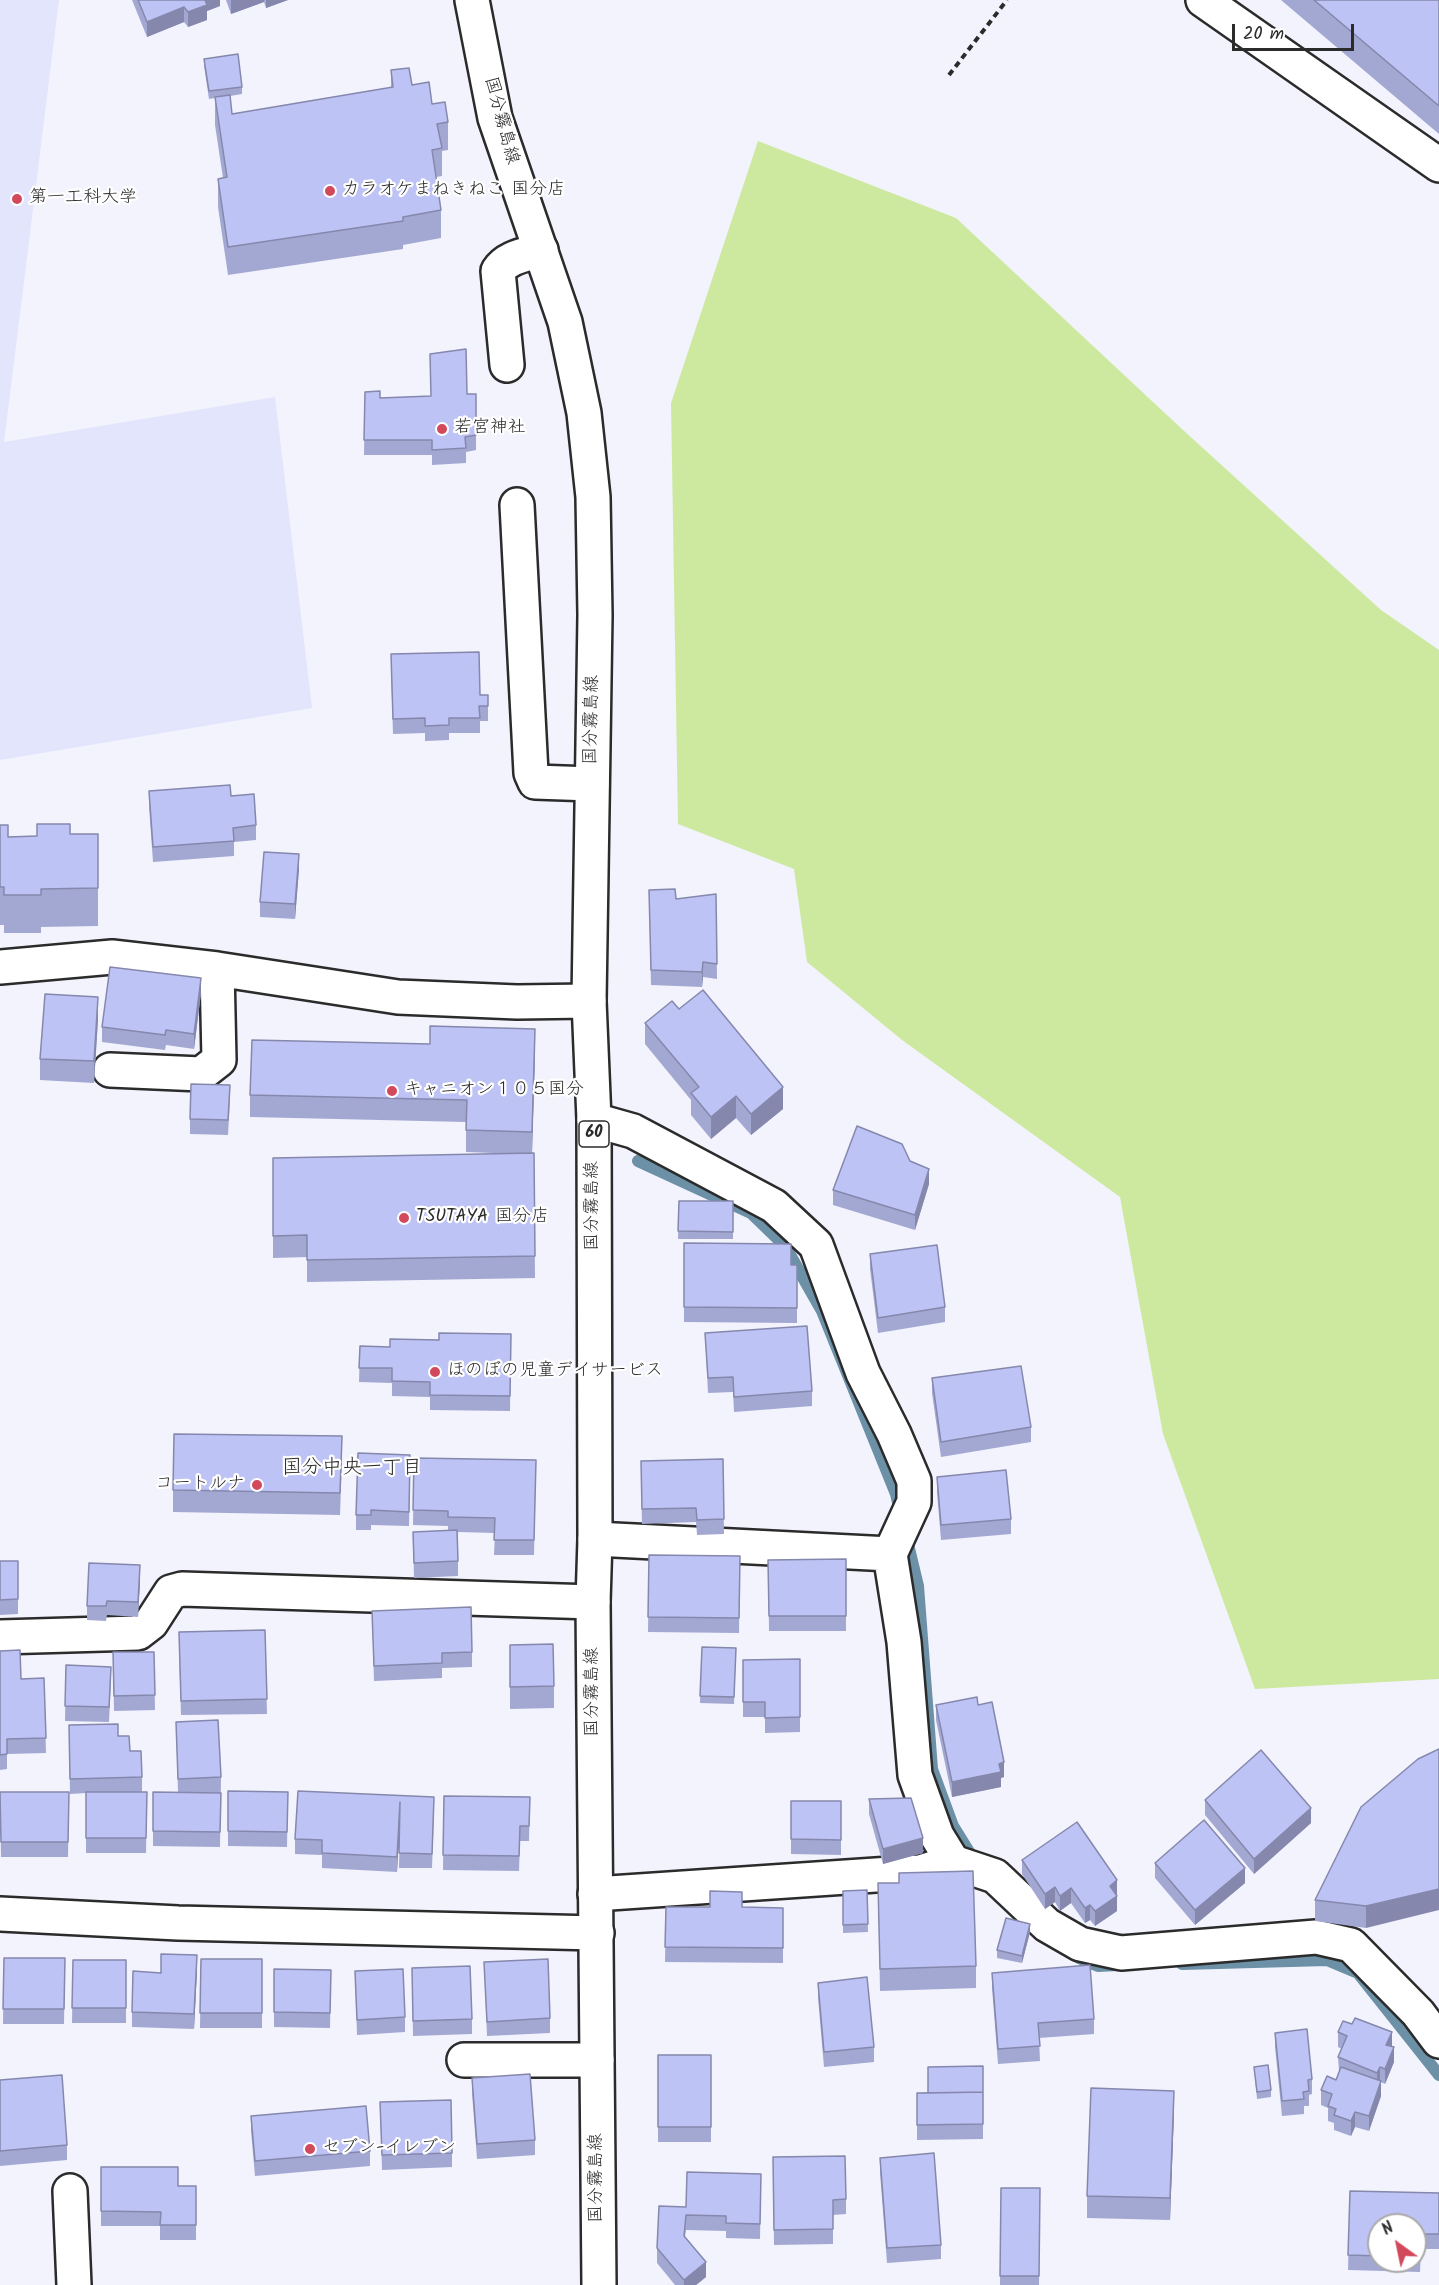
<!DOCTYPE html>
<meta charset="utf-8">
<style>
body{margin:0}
#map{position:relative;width:1439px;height:2285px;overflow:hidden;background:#f2f3fd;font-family:Kalam,sans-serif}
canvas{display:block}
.north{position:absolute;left:1367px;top:2213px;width:60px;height:60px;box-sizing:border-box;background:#fff;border:2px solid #aaa;border-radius:50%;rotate:327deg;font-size:16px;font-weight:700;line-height:24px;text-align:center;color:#2b2b2b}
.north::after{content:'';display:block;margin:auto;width:21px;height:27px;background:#d1495b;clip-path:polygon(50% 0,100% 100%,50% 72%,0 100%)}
.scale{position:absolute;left:1232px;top:24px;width:122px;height:27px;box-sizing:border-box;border:3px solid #2b2b2b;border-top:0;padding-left:8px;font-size:18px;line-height:21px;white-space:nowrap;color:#2b2b2b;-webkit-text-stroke:4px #fff;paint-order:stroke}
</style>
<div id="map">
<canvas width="1439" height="2285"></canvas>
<div class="north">N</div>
<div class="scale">20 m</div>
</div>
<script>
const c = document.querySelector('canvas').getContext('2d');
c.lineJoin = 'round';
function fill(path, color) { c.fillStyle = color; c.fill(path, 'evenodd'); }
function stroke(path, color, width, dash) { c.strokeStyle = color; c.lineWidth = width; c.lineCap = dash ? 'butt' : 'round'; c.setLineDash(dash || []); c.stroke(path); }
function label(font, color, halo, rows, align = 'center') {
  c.font = font + ' Kalam,"Klee One",sans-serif'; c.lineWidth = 4.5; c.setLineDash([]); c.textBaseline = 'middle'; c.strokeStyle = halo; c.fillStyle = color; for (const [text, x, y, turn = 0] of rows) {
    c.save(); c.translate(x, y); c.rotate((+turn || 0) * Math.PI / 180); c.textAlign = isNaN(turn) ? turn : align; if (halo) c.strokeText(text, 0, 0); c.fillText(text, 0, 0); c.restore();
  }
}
const built = new Path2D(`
 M0,0H59L4,442L275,397L312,708L0,760Z`);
const green = new Path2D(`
 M758,141L956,218L1183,430L1381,610L1439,650V1679L1255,1689L1163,1434L1120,1197L902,1040L807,962L794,869L678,824L671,403Z`);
const stream = new Path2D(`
 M638,1161L751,1213L785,1246L822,1311L896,1494L901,1516
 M906,1536L918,1586L932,1769L953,1826L974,1860
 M1079,1958L1098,1966L1117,1965
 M1182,1964L1327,1960L1358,1973L1439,2075`);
const path = new Path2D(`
 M949,75L1007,0`);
const minor = new Path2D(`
 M1203,0L1439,165
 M507,365L498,271C507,257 525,255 541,250
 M517,505L531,773L535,782L592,784
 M0,967L112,957L217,969L398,997L517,1002L589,1001
 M110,1070L201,1074L219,1060L217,969
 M594,1120L633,1131L774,1206L816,1245L863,1373L894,1434L914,1481V1502L890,1554L904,1642L915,1775L937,1836L953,1862L995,1876L1047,1925L1080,1944L1121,1953L1316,1937L1351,1945L1418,2013L1439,2041
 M595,1539L890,1554
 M0,1637L138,1633L151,1623L171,1592L182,1589L593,1602
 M595,1894L920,1872L953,1862
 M0,1914L178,1923L597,1933
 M464,2060H597
 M70,2191L74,2285`);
const major = new Path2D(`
 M472,0L495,118L565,322L584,413L593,497L595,615L589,1001L594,1120L595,1539L593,1602L599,2285`);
const wall = new Path2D(`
 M132,0H220V6L207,11V20L188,27L184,22L147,37Z
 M226,0H288L266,8L264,2L231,14Z
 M1281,0H1439V134Z
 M204,59L242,87V94L230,96L232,114L391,88V70L412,85L432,104L448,122V150L442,151V176L436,177L441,210V238L403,245V249L228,275L218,207V179L223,178L215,125V98L209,99L204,66Z
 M430,354L467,394H476V450L466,452V463L432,465V455H364L365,392L380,398L431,396Z
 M391,669L480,695L488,706V721H480V733H449V740L425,741V733L393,734Z
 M149,791L231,796L256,825V840L234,842V856L153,862L149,806Z
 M0,825L8,837L70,834H98V926L41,927V933H4V925H0Z
 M299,869L295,919L260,917V902Z
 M649,890L676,899L716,894L717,979L703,977L702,987L651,985Z
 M201,993L194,1049L166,1045L165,1050L102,1042V1027Z
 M679,1009L783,1109L751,1135L736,1118L711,1139L691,1115V1100L645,1044V1023Z
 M98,1019L94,1083L40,1080V1059Z
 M535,1050L532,1153H534L535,1278L307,1282V1257L273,1258V1158L519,1154L466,1152V1122L250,1117V1095Z
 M230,1100L228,1135L190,1134V1119Z
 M910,1161L929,1184L915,1230L833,1205V1190Z
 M679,1201H733V1239H678Z
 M684,1243L791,1265H797V1323L684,1322Z
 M870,1254L945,1307V1322L878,1333L870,1269Z
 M705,1333L812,1391V1406L734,1412L733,1392L708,1393Z
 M511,1334L510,1411L430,1410V1397L392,1396V1383L359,1382L360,1346L390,1347L439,1340Z
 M932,1378L1031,1427V1442L941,1457L932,1393Z
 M342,1458L340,1515L173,1512V1490Z
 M414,1458L536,1460L534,1555H494L495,1533L458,1532V1576L414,1578L413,1532L448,1530V1526L413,1525Z
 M723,1459L724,1534L697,1535L696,1522L642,1524L641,1476Z
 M410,1470L409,1526L371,1525V1530H356V1515Z
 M937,1477L1011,1519V1534L941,1540L937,1492Z
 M649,1555L740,1556L739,1633L648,1632Z
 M846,1559V1631H769L768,1560Z
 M0,1561H18V1614L0,1615Z
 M140,1580L138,1617L107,1615L106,1621L87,1620V1606Z
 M372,1611L472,1652V1667L442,1668V1678L374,1681Z
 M265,1630L267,1714L181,1715L179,1647Z
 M510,1645L554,1686V1708L510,1709Z
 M702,1647L736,1648L734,1704L700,1703Z
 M0,1651L21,1679L44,1678L46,1753L7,1754V1769L0,1770Z
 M113,1652H154L155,1710L114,1711Z
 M800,1659V1732L765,1733V1717H743V1660Z
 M66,1665L111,1681L109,1722L65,1721Z
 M936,1705H978L1004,1777L1001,1778V1787L952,1797L936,1720Z
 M176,1722L221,1777L220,1847L153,1846V1792H178Z
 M69,1725L118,1736L130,1751L142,1777V1792H147L146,1853H86V1793L70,1794Z
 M1418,1759L1366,1928L1315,1921V1900Z
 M228,1791L288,1792L287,1847L228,1846Z
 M0,1792H69L68,1857H1Z
 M444,1796L530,1797L529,1841H520L519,1871L443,1870Z
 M869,1799L923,1853L883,1864L869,1814Z
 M1205,1800L1311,1823L1254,1874L1205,1815Z
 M791,1801H841V1855L791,1854Z
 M434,1812L432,1868H399L400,1820L397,1872L322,1868V1855L295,1854V1839Z
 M1022,1860L1117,1880V1911L1095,1926L1090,1920L1085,1923L1071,1903L1060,1911L1055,1902L1045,1909L1022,1874Z
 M1155,1863L1245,1883L1195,1925L1155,1878Z
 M878,1883L976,1966V1988L880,1991Z
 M867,1890L868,1932L843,1933V1891Z
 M666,1907L783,1908V1963L665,1962Z
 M1030,1932L1022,1963L997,1958V1950Z
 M4,1958H65L64,2024H3Z
 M201,1959H262V2028H200Z
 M73,1960H126V2023H72Z
 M484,1962L550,2018V2033L487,2036Z
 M274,1969L331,1970L330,2028L274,2027Z
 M197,1970L194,2029L132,2027V2012L161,1973Z
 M355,1971L405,2017V2032L357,2035Z
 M992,1973L1094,2019V2034L1039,2038L1040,2061L998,2064L992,1988Z
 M412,1983L472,2019V2034L413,2036Z
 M818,1983L874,2047V2062L824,2067L818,1998Z
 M1338,2032L1392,2046L1394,2062L1385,2084L1381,2082V2096L1369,2131L1355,2127L1351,2136L1334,2130V2123L1328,2121V2108L1321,2105V2090L1336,2080L1339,2072L1338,2057L1342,2049L1338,2047Z
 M1275,2033L1312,2079V2094L1309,2095V2106H1304V2114L1282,2116L1275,2047Z
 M658,2055H711V2142H658Z
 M1254,2067L1271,2090V2097L1257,2099Z
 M472,2078L535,2140V2155L477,2159L472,2093Z
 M0,2080L67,2145V2160L0,2166Z
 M917,2093H928L983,2097V2139L917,2140Z
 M380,2102L452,2153V2167L382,2170Z
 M1174,2112L1170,2220L1087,2218V2196Z
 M251,2116L370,2151V2166L255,2176L251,2131Z
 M773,2157L846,2199V2214L833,2215V2244L774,2245Z
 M880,2158L941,2245V2259L887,2263L880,2173Z
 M101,2167L178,2186H196V2240H160V2226H101Z
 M761,2174L760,2239L726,2238V2231L686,2230L685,2237L706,2277L696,2285H675L657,2263V2248L686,2207Z
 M1001,2188H1040L1039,2285H1000Z
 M1350,2191L1439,2193V2249H1421L1420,2272L1348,2270ZM1379,2225H1415V2261H1379Z`);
const shadedWall = new Path2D(`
 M204,0H220V6L207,11V20L188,27V12Z
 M231,0H264V2L231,14Z
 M266,0H288L266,8Z
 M184,7V22L147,37V22Z
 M299,854V869L295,919V904Z
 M703,962V977L702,987V972Z
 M201,978V993L194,1049V1034Z
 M98,997V1019L94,1083V1061Z
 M535,1029V1050L532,1154V1132Z
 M783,1087V1109L751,1135V1114Z
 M736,1096V1118L711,1139V1117Z
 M929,1169V1184L915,1230V1215Z
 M140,1565V1580L138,1617V1602Z
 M1004,1762V1777L1001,1778V1787L952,1797V1782Z
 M400,1802V1817L397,1872V1857Z
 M1311,1808V1823L1254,1874V1859Z
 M923,1838V1853L883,1864V1849Z
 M1245,1868V1883L1195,1925V1910Z
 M1117,1880V1895L1110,1886Z
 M1055,1887V1902L1045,1909V1894Z
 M1071,1888V1903L1060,1911V1896Z
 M1439,1889V1910L1366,1928V1906Z
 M1117,1896V1911L1095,1926V1911Z
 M1090,1905V1920L1085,1923V1908Z
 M1030,1924V1932L1022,1963V1956Z
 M197,1955V1970L194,2029V2014Z
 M1392,2032V2047L1386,2045Z
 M1394,2047V2062L1385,2084V2069Z
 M1380,2067V2082L1377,2088V2073Z
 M1381,2081V2096L1369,2131V2116Z
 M1174,2091V2112L1170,2220V2198Z
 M1355,2112V2127L1351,2136V2121Z
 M706,2262V2277L696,2285H684V2280Z`);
const building = new Path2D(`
 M138,0H205L207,5L188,12L184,7L147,22Z
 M1314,0H1439V106Z
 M238,54L242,87L209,91L204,59Z
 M409,68L412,85L429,82L432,104L445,102L448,122L437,124L442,148L432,150L441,210L403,217V221L228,247L218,179L227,177L215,97L230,95L232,114L393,87L391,70Z
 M466,349L467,394H476V435L465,437L466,448L432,450V440H364L365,392L380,391V398L431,396L430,354Z
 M479,652L480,695H488V706H479L480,718H449V725L425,726V718L393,719L391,654Z
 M230,785L231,796L254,794L256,825L233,828L234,841L153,847L149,791Z
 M37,824H70V834H98V888L41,889V895H4V887H0V825H8V837L37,836Z
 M264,852L299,854L295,904L260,902Z
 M675,889L676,899L716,894L717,964L703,962L702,972L651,970L649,890Z
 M110,967L201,978L194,1034L166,1030L165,1035L102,1027Z
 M703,990L783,1087L751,1114L736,1096L711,1117L691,1093L699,1087L645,1023L672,1001L679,1009Z
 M45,994L98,997L94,1061L40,1059Z
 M430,1026L535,1029L532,1132L466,1130L467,1100L250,1095L252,1040L430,1044Z
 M191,1084L230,1085L228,1120L190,1119Z
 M857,1126L902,1144L910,1161L929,1169L915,1215L833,1190Z
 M534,1153L535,1256L307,1260V1235L273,1236V1158Z
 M679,1201H733V1232L678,1231Z
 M684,1243L791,1244V1265H797V1308L684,1307Z
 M937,1245L945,1307L878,1318L870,1254Z
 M807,1326L812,1391L734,1397L733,1377L708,1378L705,1333Z
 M439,1333L511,1334L510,1396L430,1395V1382L392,1381V1368H359L360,1346L390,1347V1339L439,1340Z
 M1021,1366L1031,1427L941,1442L932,1378Z
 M174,1434L342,1436L340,1493L173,1490Z
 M358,1453L410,1455L409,1512L371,1510V1515H356Z
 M414,1458L536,1460L534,1540H494L495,1518L448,1517V1511L413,1510Z
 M723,1459L724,1519L697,1520L696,1508L642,1509L641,1461Z
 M1006,1470L1011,1519L941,1525L937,1477Z
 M457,1530L458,1561L414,1563L413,1532Z
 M649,1555L740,1556L739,1618L648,1617Z
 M846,1559V1616H769L768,1560Z
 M0,1561H18V1599L0,1600Z
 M89,1563L140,1565L138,1602L107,1601L106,1606H87Z
 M471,1607L472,1652L442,1653V1663L374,1666L372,1611Z
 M265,1630L267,1699L181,1701L179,1632Z
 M553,1644L554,1686L510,1687V1645Z
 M702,1647L736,1648L734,1697L700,1696Z
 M20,1650L21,1679L44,1678L46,1738L7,1739V1754L0,1755V1651Z
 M113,1652H154L155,1695L114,1696Z
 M800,1659V1717L765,1718V1702H743V1660Z
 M66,1665L111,1667L109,1707L65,1706Z
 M977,1697L978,1705L992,1702L1004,1762L999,1764L1001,1772L952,1782L936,1705Z
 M218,1720L221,1777L178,1779L176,1722Z
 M118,1724V1736H129L130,1751H141L142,1777L70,1779L69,1725Z
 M1439,1749V1889L1366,1906L1315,1900L1361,1807L1418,1759Z
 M1261,1750L1311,1808L1254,1859L1205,1800Z
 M228,1791L288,1792L287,1832L228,1831Z
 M298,1791L434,1797L432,1854L399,1853L400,1802L397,1857L322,1853V1840L295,1839Z
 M0,1792H69L68,1842H1Z
 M86,1792H147L146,1838H86Z
 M153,1792L221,1793L220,1832L153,1831Z
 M444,1796L530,1797L529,1826H520L519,1856L443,1855Z
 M911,1798L923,1838L883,1849L869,1799Z
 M791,1801H841V1840L791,1839Z
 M1204,1820L1245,1868L1195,1910L1155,1863Z
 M1077,1822L1117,1880L1110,1886L1117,1896L1095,1911L1090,1905L1085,1908L1071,1888L1060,1896L1055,1887L1045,1894L1022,1860Z
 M973,1871L976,1966L880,1969L878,1883H899V1873Z
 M867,1890L868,1924L843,1925V1891Z
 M710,1891L742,1892V1907L783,1908V1948L665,1947L666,1907H710Z
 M1006,1918L1030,1924L1022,1956L997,1950Z
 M161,1954L197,1955L194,2014L132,2012L133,1971L161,1973Z
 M4,1958H65L64,2009H3Z
 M201,1959H262V2013H200Z
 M548,1959L550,2018L487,2022L484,1962Z
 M73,1960H126V2008H72Z
 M1090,1965L1094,2019L1038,2023L1040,2046L998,2049L992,1973Z
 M470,1966L472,2019L413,2021L412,1968Z
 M274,1969L331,1970L330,2013L274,2012Z
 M403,1969L405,2017L357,2020L355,1971Z
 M867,1977L874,2047L824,2052L818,1983Z
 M1355,2018L1392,2032L1386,2045L1394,2047L1385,2069L1380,2067L1377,2073L1338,2057L1347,2036L1338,2032L1343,2021L1352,2024Z
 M1307,2029L1312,2079L1308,2080L1309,2091L1303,2092L1304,2099L1282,2101L1275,2033Z
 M658,2055H711V2127H658Z
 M1268,2065L1271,2090L1257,2092L1254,2067Z
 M983,2066V2097V2092L928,2093V2067Z
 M1341,2067L1381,2081L1369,2116L1355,2112L1351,2121L1334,2115L1336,2109L1328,2106L1332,2094L1321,2090L1327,2076L1336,2080Z
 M530,2074L535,2140L477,2144L472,2078Z
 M62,2075L67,2145L0,2151V2080Z
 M1091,2088L1174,2091L1170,2198L1087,2196Z
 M983,2092V2124L917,2125V2093Z
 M451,2100L452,2153L382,2155L380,2102Z
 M366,2106L370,2151L255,2161L251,2116Z
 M934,2153L941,2245L887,2248L880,2158Z
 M845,2156L846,2199L833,2200V2229L774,2230L773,2157Z
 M101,2167H178V2186H196V2225H160L161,2212L101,2211Z
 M687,2172L761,2174L760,2224L726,2223V2216L686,2215L684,2236L706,2262L684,2280L657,2248L659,2206L686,2207Z
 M1001,2188H1040L1039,2276H1000Z
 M1350,2191L1439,2193V2234H1421L1420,2257H1415V2225H1379V2256L1348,2255Z`);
const markers = [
 [330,191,6,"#d1495b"],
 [17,199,6,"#d1495b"],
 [442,429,6,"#d1495b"],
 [392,1091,6,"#d1495b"],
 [404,1218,6,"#d1495b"],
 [435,1372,6,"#d1495b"],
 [257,1485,6,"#d1495b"],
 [310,2149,6,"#d1495b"]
];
const shields = [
 [594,1134,30]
];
const shieldNames = [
 ["60",594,1134]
];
const streetNames = [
 ["国分霧島線",500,121,75],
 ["国分霧島線",593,720,-89],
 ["国分霧島線",594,1206,-90],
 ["国分霧島線",594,1692,-90],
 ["国分霧島線",598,2178,-90]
];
const poiNames = [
 ["カラオケまねきねこ 国分店",342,191],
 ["第一工科大学",29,199],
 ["若宮神社",454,429],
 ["キャニオン１０５国分",404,1091],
 ["TSUTAYA 国分店",416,1218],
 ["ほのぼの児童デイサービス",447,1372],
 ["コートルナ",245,1485,"right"],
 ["セブン-イレブン",322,2149]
];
const neighbourhoodNames = [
 ["国分中央一丁目",352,1470]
];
fill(built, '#e2e5fb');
fill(green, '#cde99f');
stroke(stream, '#6c90a6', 12);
stroke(minor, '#2b2b2b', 38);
stroke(major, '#2b2b2b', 38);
stroke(path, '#2b2b2b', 4, [6, 4.5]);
stroke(minor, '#fff', 33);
stroke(major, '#fff', 33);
fill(wall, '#a3a8d3');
fill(shadedWall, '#8588ac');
fill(building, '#bec3f5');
stroke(building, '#8588ac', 1.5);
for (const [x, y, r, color] of markers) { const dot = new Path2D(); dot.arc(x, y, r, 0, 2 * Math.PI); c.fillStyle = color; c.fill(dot); stroke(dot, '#fff', 2); }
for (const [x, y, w] of shields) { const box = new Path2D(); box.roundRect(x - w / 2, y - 13, w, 26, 4.5); c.fillStyle = '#fff'; c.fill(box); stroke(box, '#2b2b2b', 1.5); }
label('bold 16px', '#2b2b2b', null, shieldNames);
label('18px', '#2b2b2b', '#fff', streetNames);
label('18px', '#2b2b2b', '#fff', poiNames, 'left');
label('20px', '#2b2b2b', '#fff', neighbourhoodNames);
</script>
